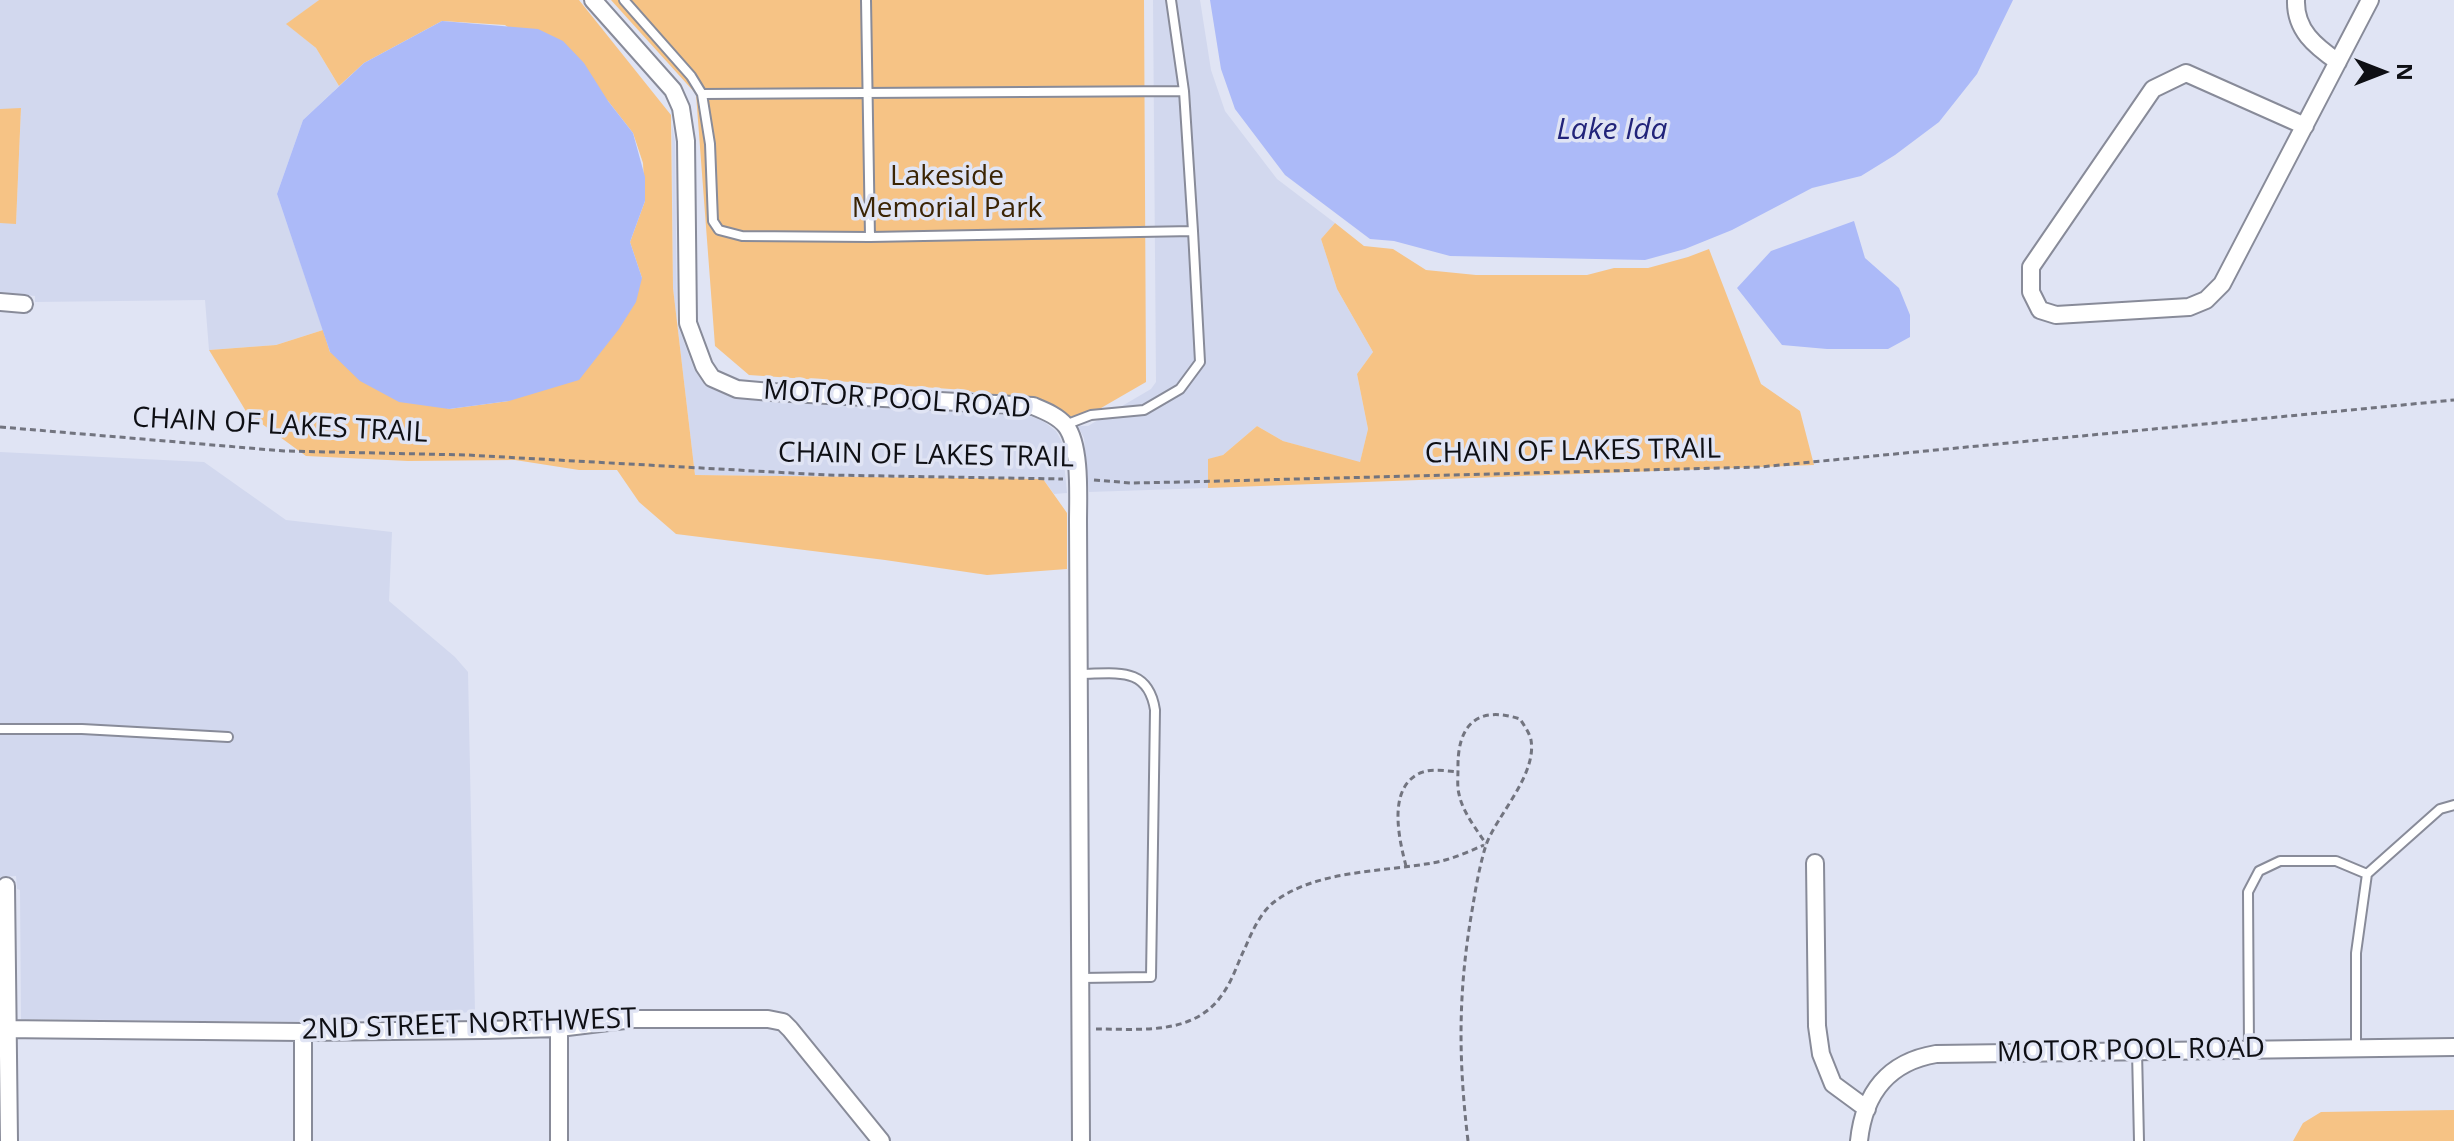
<!DOCTYPE html>
<style>
body{margin:0}
#map{position:relative;width:2454px;height:1141px;overflow:hidden;background:#e0e4f4;font-family:"Open Sans",sans-serif}
canvas{display:block}
.north{position:absolute;left:2342px;top:32px;width:80px;height:80px;-webkit-text-stroke:6px #e0e4f4;paint-order:stroke;rotate:90deg;font-size:22px;font-weight:700;line-height:32px;text-align:center;color:#0e0f14}
.north::after{content:'';display:block;margin:auto;width:28px;height:36px;background:#0e0f14;clip-path:polygon(50% 0,100% 100%,50% 72%,0 100%)}
</style>
<div id="map">
<canvas width="2454" height="1141"></canvas>
<div class="north">N</div>
</div>
<script>
const c = document.querySelector('canvas').getContext('2d');
c.lineJoin = 'round';
function fill(path, color) { c.fillStyle = color; c.fill(path, 'evenodd'); }
function stroke(path, color, width, dash) { c.strokeStyle = color; c.lineWidth = width; c.lineCap = dash ? 'butt' : 'round'; c.setLineDash(dash || []); c.stroke(path); }
function label(font, color, halo, rows, align = 'center') {
  c.font = font + ' "Open Sans",sans-serif'; c.lineWidth = 7; c.setLineDash([]); c.textBaseline = 'middle'; c.strokeStyle = halo; c.fillStyle = color; for (const [text, x, y, turn = 0] of rows) {
    c.save(); c.translate(x, y); c.rotate((+turn || 0) * Math.PI / 180); c.textAlign = isNaN(turn) ? turn : align; if (halo) c.strokeText(text, 0, 0); c.fillText(text, 0, 0); c.restore();
  }
}
const built = new Path2D(`
 M0,0H319L287,24L316,48L339,86L303,120L277,194L323,330L276,345L209,350L205,300L35,302V296L0,292V223H16L21,109H0Z
 M1153,0H1200L1211,70L1225,111L1277,179L1335,223L1321,239L1337,289L1373,352L1357,374L1368,429L1360,463L1283,441L1257,426L1223,455L1208,460V488L1089,492L1084,438L1078,426H1088L1151,389L1156,382Z
 M672,124L675,142L677,323L694,369L705,386L733,398L770,402L1030,416L1043,421L1056,431L1062,442L1067,493L1054,494L1043,479L695,475L673,288Z
 M0,452L204,462L286,520L392,532L389,601L455,657L468,672L475,1012L303,1022L21,1019L20,890L17,889L16,876L0,877Z`);
const green = new Path2D(`
 M319,0H579L671,115L673,288L695,475L1043,479L1067,513V569L987,575L885,560L676,534L639,502L617,470H579L515,460L408,461L306,456L247,413L209,350L276,345L323,330L330,352L449,409L509,401L642,278L630,242L645,201L643,163L633,133L608,101L505,25L442,21L364,63L339,86L316,48L286,24Z
 M611,0H1144L1146,382L1082,419L965,390L749,375L715,346L696,94Z
 M21,108L16,224L0,223V109Z
 M1335,223L1364,246L1393,249L1426,270L1476,275H1587L1614,268H1648L1688,257L1709,249L1761,384L1800,411L1814,465L1208,488V459L1223,455L1257,426L1283,441L1360,462L1368,429L1357,374L1373,352L1337,289L1321,239Z
 M2454,1110V1141H2293L2303,1123L2321,1112Z`);
const water = new Path2D(`
 M1210,0H2013L1977,74L1939,122L1895,155L1861,176L1812,188L1732,230L1685,249L1645,260L1450,256L1394,241L1370,239L1285,175L1235,109L1221,69Z
 M442,21L538,29L563,41L584,63L608,101L633,133L645,177V201L630,242L642,278L636,302L619,329L579,380L509,401L449,409L399,402L360,381L330,352L277,194L303,120L364,63Z
 M1854,221L1865,258L1899,288L1910,315V337L1888,349H1827L1782,345L1737,288L1771,251Z`);
const path = new Path2D(`
 M0,427L284,451L467,455L827,475L1063,479
 M1094,480L1131,483L1182,482L1760,467L2454,400
 M1406,866C1399,839 1387,788 1420,773C1432,768 1446,771 1458,772
 M1096,1029C1142,1029 1196,1036 1224,992C1233,979 1238,962 1245,948C1252,932 1260,913 1274,902C1316,870 1382,872 1432,863C1450,860 1468,852 1484,845
 M1468,1141C1458,1057 1458,989 1473,905C1476,886 1480,864 1486,845C1497,815 1537,775 1531,740C1530,734 1524,725 1520,719C1477,705 1457,725 1458,769C1458,777 1457,787 1459,794C1462,811 1477,830 1486,844`);
const service = new Path2D(`
 M624,0L691,76L702,94L710,144L713,221L719,230L742,236L870,237L1193,231L1184,91L1171,0
 M866,0L870,237
 M702,94L1184,91
 M1065,425L1091,415L1144,410L1180,389L1200,362L1193,231
 M1079,674C1115,674 1148,665 1155,710L1151,977L1081,978
 M0,729H82L228,737
 M2356,1048V953L2367,874L2440,809L2454,805
 M2249,1049L2248,892L2259,871L2280,861H2336L2367,874
 M2137,1051L2139,1141`);
const minor = new Path2D(`
 M593,0L673,90L681,108L686,141L688,323L704,366L712,378L737,389L771,392L1033,406C1045,411 1058,416 1066,426C1081,446 1078,497 1078,521L1081,1141
 M2296,0C2295,30 2315,46 2338,62
 M2305,126L2186,73L2153,89L2031,267V292L2040,310L2056,315L2189,307L2206,300L2222,284L2370,0
 M0,302L24,304
 M1815,863L1817,1026L1821,1054L1833,1084L1867,1109
 M6,886L9,1141
 M0,1029L303,1032L484,1030L559,1028L633,1019H768L783,1022L790,1029L881,1141
 M303,1141V1032
 M559,1141V1028
 M1859,1141C1864,1093 1888,1062 1936,1054L2454,1047`);
const parkNames = [
 ["Lakeside",947,177],
 ["Memorial Park",947,209]
];
const streetNames = [
 ["MOTOR POOL ROAD",897,400,4],
 ["CHAIN OF LAKES TRAIL",280,426,3],
 ["CHAIN OF LAKES TRAIL",1573,452,-1],
 ["CHAIN OF LAKES TRAIL",926,456,1],
 ["2ND STREET NORTHWEST",469,1025,-2],
 ["MOTOR POOL ROAD",2131,1051,-1]
];
const waterNames = [
 ["Lake Ida",1612,130]
];
fill(built, '#d2d8ee');
fill(green, '#f6c385');
fill(water, '#acbaf8');
stroke(service, '#888b99', 12);
stroke(minor, '#888b99', 20);
stroke(path, '#72747f', 3, [6, 4]);
stroke(service, '#fff', 8);
stroke(minor, '#fff', 16);
label('28px', '#3b2404', '#e0e4f4', parkNames);
label('28px', '#0e0f14', '#e0e4f4', streetNames);
label('italic 30px', '#22247a', '#e0e4f4', waterNames);
</script>
